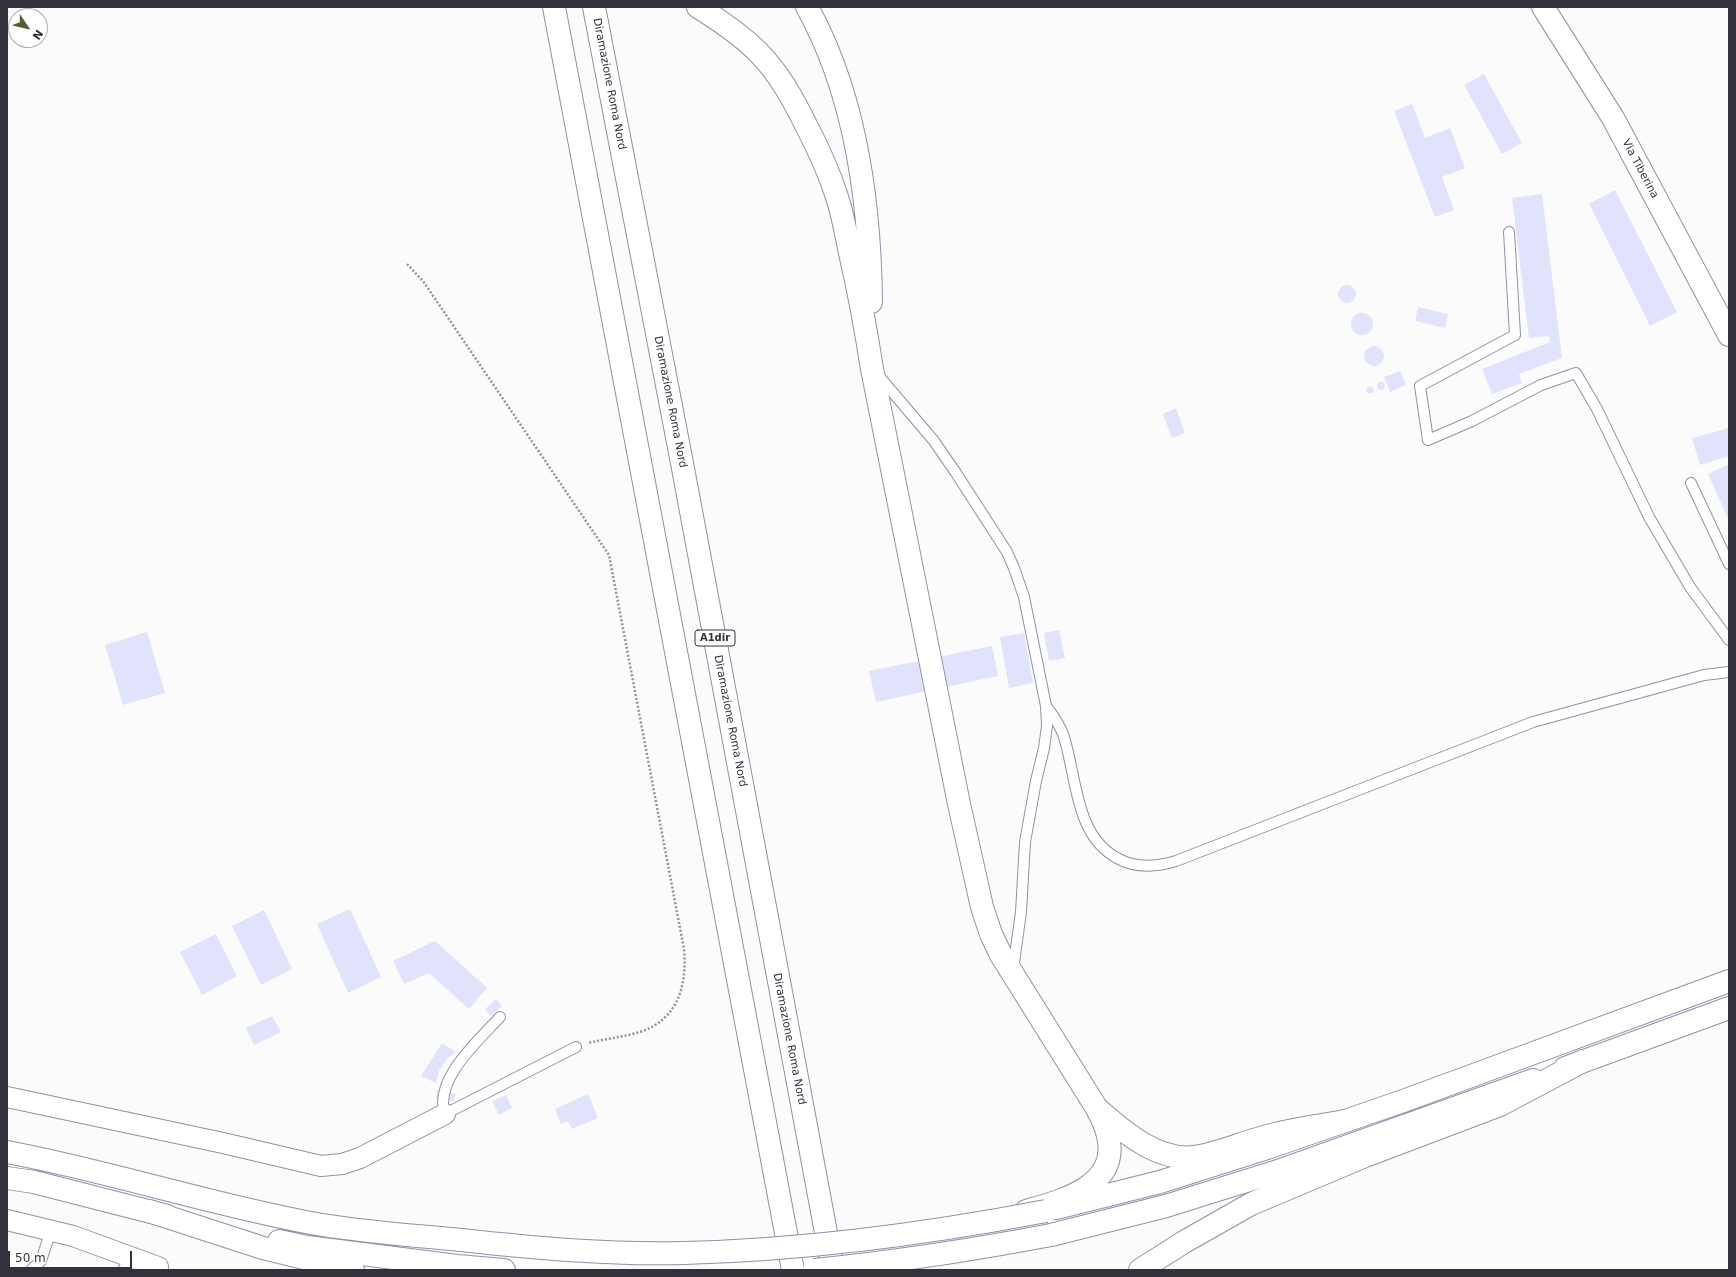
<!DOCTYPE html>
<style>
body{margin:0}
#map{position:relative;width:1736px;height:1277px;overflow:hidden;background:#fbfbfb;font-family:"DejaVu Sans",sans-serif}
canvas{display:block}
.frame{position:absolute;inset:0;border:8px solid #31323c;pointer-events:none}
.north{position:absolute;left:8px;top:8px;width:40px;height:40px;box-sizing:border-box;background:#fff;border:1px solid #adadb1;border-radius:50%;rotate:125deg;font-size:11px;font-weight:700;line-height:16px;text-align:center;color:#31323c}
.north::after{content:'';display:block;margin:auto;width:14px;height:18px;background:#545d2c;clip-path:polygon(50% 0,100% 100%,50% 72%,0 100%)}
.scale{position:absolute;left:8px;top:1251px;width:124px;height:18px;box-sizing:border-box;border:2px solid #31323c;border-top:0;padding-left:5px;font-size:12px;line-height:14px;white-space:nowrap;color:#31323c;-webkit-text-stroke:3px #fff;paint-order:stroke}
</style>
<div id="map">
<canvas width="1736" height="1277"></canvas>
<div class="frame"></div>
<div class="north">N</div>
<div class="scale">50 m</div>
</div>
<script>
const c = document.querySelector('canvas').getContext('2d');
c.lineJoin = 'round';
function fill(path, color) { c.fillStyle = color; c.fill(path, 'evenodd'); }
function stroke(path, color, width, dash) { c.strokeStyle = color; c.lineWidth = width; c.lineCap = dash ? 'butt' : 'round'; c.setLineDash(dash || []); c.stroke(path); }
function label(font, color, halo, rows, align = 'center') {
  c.font = font + ' "DejaVu Sans",sans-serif'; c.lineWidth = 3.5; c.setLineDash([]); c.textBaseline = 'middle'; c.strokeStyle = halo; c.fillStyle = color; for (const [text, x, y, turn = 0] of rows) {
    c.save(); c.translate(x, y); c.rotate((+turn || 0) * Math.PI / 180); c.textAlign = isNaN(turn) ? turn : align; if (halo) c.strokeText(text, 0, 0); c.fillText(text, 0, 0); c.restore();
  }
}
const building = new Path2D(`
 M1484,74L1522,143L1502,154L1464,85Z
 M1412,104L1425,138L1450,128L1465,168L1442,177L1454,210L1435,217L1394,111Z
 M1615,190L1677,312L1650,326L1589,204Z
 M1542,194L1562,358L1519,374L1522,383L1492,394L1482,369L1550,342L1549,336L1529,338L1512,198Z
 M1338 294a9 9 0 1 1 18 0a9 9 0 1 1-18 0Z
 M1418,307L1448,314L1445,328L1415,321Z
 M1351 324a11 11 0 1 1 22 0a11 11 0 1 1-22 0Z
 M1364 356a10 10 0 1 1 20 0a10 10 0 1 1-20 0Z
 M1400,371L1406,385L1390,392L1384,377Z
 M1377 386a4 4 0 1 1 8 0a4 4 0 1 1-8 0Z
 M1366.5 390a3.5 3.5 0 1 1 7 0a3.5 3.5 0 1 1-7 0Z
 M1176,408L1185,433L1172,438L1163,414Z
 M1729,428V456L1700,465L1692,438Z
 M1729,464V521L1708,474Z
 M1059,630L1065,658L1049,661L1044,633Z
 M147,632L165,693L123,705L105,645Z
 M1024,633L1033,683L1009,688L1000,637Z
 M992,646L998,676L876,702L869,671Z
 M350,909L381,977L348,993L317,924Z
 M264,910L292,969L261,985L232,926Z
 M216,934L237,976L202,995L180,952Z
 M435,941L487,988L469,1009L429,973L404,984L393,961Z
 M496,999L502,1006L491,1016L485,1009Z
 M272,1016L281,1032L254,1045L246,1028Z
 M442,1043L456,1052L447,1059L439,1071L436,1083L421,1076Z
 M437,1090L456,1094L454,1101L436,1098Z
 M588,1094L598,1118L572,1129L568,1121L561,1124L555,1109Z
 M506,1095L512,1108L499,1115L492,1101Z`);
const path = new Path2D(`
 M407,264L423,281L609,555L684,949C687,985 679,1019 640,1032C623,1037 605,1039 588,1043`);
const service = new Path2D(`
 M1509,232L1515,335L1420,386L1428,440L1472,421L1541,385L1576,373L1597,409L1649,517L1690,587L1729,640
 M878,375L934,441L956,473L1007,552L1014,568L1024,597L1046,706L1047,726L1044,748L1036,781L1025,842L1021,912L1013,970
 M1691,483L1729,564
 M1046,706C1053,715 1059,724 1063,734C1077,775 1074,835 1117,858C1136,869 1156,867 1176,861L1533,722L1704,675L1729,672
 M500,1017C479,1040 433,1080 445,1114L576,1047
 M31,1270L41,1261L51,1230
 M123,1270L130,1257`);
const minor = new Path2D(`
 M7,1097L223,1143L321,1166L342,1164L360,1158L445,1114
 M7,1220L73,1236L158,1267`);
const secondary = new Path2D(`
 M1543,7L1613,118L1729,335
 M1565,1068L1729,1008
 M7,1152C109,1171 208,1204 311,1223C360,1232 411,1235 461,1240
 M7,1178L34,1182L167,1216
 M1056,1208L1160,1182L1267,1148L1406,1100L1729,981
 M1051,1235L1166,1206L1275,1172L1533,1080
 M279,1241L307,1247L457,1266L504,1270`);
const motorway = new Path2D(`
 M554,7L793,1270
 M594,7L682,463L833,1270
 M698,7C719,20 740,34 758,52C779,73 793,99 806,125C818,148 829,172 837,197C843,215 846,234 850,253C859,292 866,330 872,369L959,804L982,907L991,934L1001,955L1096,1107C1101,1116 1106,1126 1108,1136C1120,1186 1062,1201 1026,1211
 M807,7C856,95 870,202 871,302
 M1100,1111C1125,1133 1158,1161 1194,1157C1218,1154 1241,1143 1264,1137C1290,1129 1318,1126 1345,1121
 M149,1211L263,1248L353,1270
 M1140,1270L1184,1242L1251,1204L1365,1156L1500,1105L1583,1061`);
const secondaryBridge = new Path2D(`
 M461,1240C535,1248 609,1255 684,1253C805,1250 926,1234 1046,1211
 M814,1270C893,1262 972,1250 1051,1235`);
const shields = [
 [715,638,40]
];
const shieldNames = [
 ["A1dir",715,638]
];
const streetNames = [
 ["Diramazione Roma Nord",609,84,79],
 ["Via Tiberina",1640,169,62],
 ["Diramazione Roma Nord",670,402,79],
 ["Diramazione Roma Nord",730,721,79],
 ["Diramazione Roma Nord",789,1039,79]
];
fill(building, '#e0e3fb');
stroke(service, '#8f91a7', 12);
stroke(minor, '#8f91a7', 22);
stroke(secondary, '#8f91a7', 24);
stroke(motorway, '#8f91a7', 24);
stroke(path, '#939398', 2.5, [2, 2]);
stroke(service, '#fff', 10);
stroke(minor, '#fff', 20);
stroke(secondary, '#fff', 22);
stroke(motorway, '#fff', 22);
stroke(secondaryBridge, '#8f91a7', 24, []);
stroke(secondaryBridge, '#fff', 22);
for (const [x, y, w] of shields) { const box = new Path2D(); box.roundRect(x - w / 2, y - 8, w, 16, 3); c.fillStyle = '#fff'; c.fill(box); stroke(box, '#31323c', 1); }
label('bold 10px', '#31323c', null, shieldNames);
label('11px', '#31323c', '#fff', streetNames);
</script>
